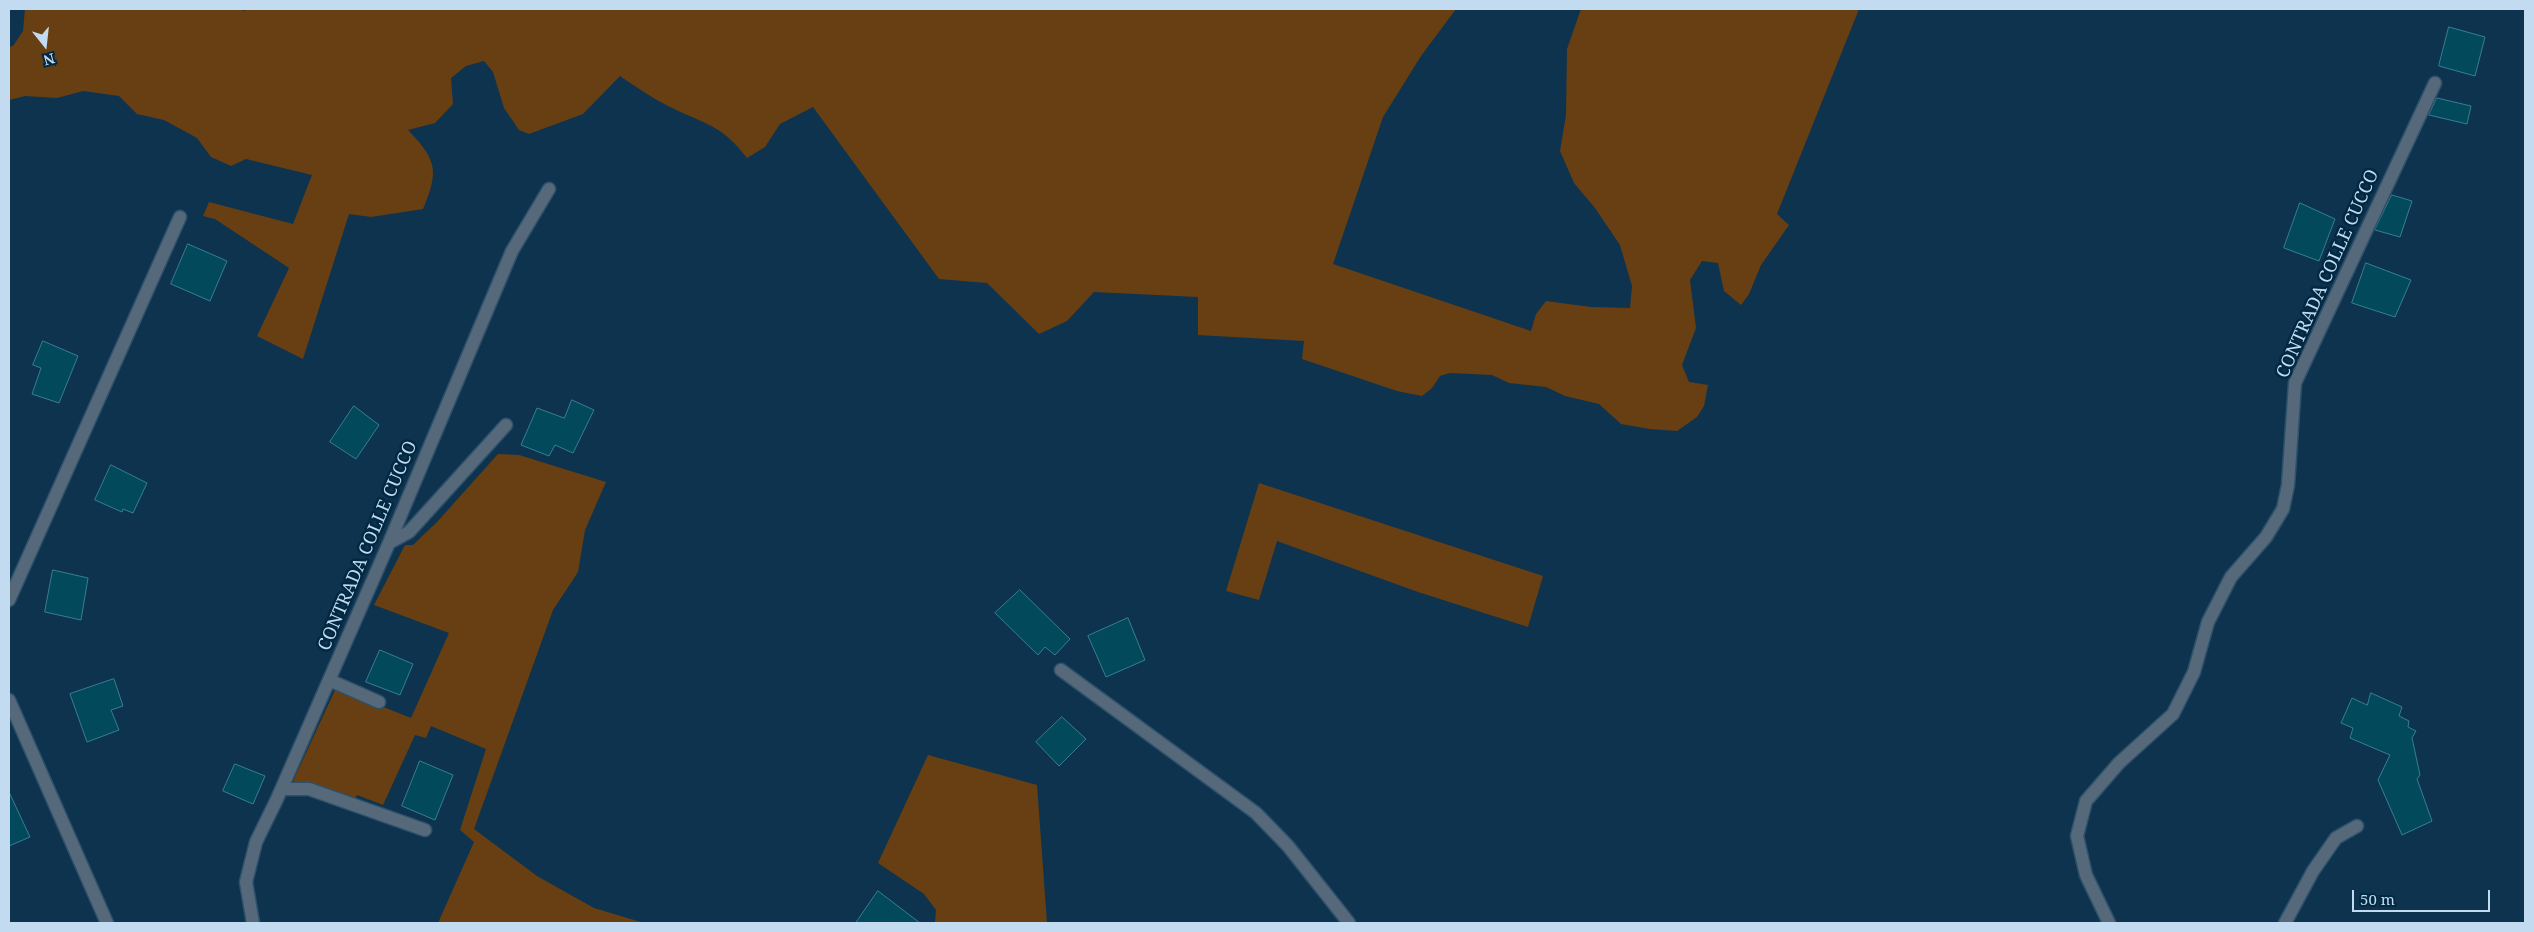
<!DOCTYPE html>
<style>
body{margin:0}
#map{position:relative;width:2534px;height:932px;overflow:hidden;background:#0e334e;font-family:"Noto Serif",serif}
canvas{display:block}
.frame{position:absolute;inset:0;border:10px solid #c2dbf0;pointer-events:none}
.north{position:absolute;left:20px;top:20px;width:50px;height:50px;-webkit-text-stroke:4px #022943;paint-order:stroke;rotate:164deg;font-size:14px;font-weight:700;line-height:20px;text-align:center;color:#c2dbf0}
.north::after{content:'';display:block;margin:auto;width:18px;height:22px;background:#c2dbf0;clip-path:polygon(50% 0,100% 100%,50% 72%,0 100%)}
.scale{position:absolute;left:2352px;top:890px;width:138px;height:22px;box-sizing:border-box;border:2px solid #c2dbf0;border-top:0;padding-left:6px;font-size:15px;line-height:18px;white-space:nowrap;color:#c2dbf0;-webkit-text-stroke:4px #022943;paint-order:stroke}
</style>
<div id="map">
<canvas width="2534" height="932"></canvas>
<div class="frame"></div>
<div class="north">N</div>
<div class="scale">50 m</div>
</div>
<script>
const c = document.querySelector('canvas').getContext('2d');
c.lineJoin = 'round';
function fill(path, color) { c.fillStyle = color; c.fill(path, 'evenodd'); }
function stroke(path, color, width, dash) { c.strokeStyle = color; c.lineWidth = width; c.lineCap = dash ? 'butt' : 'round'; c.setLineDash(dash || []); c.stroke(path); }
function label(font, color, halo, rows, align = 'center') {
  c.font = font + ' "Noto Serif",serif'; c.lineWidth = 5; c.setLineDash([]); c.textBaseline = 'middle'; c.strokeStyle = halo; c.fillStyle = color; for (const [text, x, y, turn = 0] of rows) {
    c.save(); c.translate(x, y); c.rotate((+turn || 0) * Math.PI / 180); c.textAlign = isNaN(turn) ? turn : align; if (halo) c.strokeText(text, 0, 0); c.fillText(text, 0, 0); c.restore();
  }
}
const green = new Path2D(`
 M25,9H241L243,11L248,9H1456L1421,56L1383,117L1333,264L1531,331L1536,314L1546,301L1591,307L1630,308L1632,286L1620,245L1595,208L1574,183L1560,151L1566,115L1567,49L1581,9H1859L1777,214L1789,225L1761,265L1749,294L1741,305L1724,291L1718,263L1702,261L1690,280L1696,328L1682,365L1689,382L1708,385L1704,406L1697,417L1677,431L1650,429L1621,424L1599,404L1565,396L1546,387L1509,383L1492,375L1450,373L1440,376L1432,388L1422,396L1397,391L1302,359L1304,341L1198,335V297L1094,292L1067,321L1039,334L987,283L939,279L813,107L780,124L765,147L747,158C722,125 705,124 670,107C652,98 636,87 620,76L583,114L529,134L519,130L504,108L493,72L484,61L466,66L451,78L453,104L435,123L408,130C437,160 439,171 423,209L371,217L349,214L303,359L257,336L289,268L215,219L203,216L209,202L293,224L312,175L246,159L231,166L211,157L197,138L164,120L137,114L119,96L83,91L57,98L25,96L9,100V47L13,46L23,31Z
 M498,454L519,455L606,482L585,530L578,572L553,610L474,829L537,876L594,908L644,923H438L474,842L460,830L486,749L431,726L426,738L415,735L383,805L357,795L353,804L293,781L336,688L411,718L449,633L374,605L405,545H413L437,522Z
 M1259,483L1543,576L1528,627L1418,592L1277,541L1259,600L1226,591Z
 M928,755L1037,785L1047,923H935L936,910L924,894L878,863Z`);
const building = new Path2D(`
 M2449,27L2485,37L2475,76L2439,66Z
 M2437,98L2471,106L2467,124L2429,115Z
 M2392,195L2412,201L2400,237L2375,230Z
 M2300,203L2335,219L2319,261L2284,248Z
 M188,244L227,261L210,301L171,284Z
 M2366,263L2411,280L2395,317L2352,303Z
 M43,341L78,356L59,403L32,394L41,368L33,365Z
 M572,400L594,410L573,453L555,445L549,456L521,445L537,408L564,418Z
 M354,406L379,425L356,459L330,442Z
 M111,465L147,483L133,513L123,509L122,512L95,500Z
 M53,570L88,578L81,620L45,612Z
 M1020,590L1070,639L1055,655L1045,647L1038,655L995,613Z
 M1128,618L1145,660L1106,677L1088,636Z
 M380,650L413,664L400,695L366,682Z
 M114,679L123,706L111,710L119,730L87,742L70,694Z
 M2371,693L2402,707L2399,716L2409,721L2408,727L2416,731L2412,738L2420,775L2417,779L2432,821L2402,835L2378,780L2390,755L2350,738L2353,728L2341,723L2352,698L2367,705Z
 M1062,717L1086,739L1059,766L1036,742Z
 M420,761L453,775L435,820L402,806Z
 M235,764L265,776L253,804L223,791Z
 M9,792L30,837L9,846Z
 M878,891L920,923H856Z`);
const minor = new Path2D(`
 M389,543L409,532L506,425
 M9,600L180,217
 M1061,670L1256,813L1288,846L1349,923
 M329,680L379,702
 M9,700L107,923
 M282,789H309L425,830
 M253,923L246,882L256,842L277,799L389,543L512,251L549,189
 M2109,923L2086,875L2077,836L2086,801L2119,763L2173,714L2194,672L2208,622L2231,577L2266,537L2283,509L2288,485L2295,383L2435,83
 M2285,923L2313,871L2336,838L2357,826`);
const streetNames = [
 ["CONTRADA COLLE CUCCO",2328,274,-66],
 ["CONTRADA COLLE CUCCO",368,546,-67]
];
fill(green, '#683f12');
fill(building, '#02495c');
stroke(building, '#387e96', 1);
stroke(minor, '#2e516b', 15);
stroke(minor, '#55697a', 12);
label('18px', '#c2dbf0', '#022943', streetNames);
</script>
